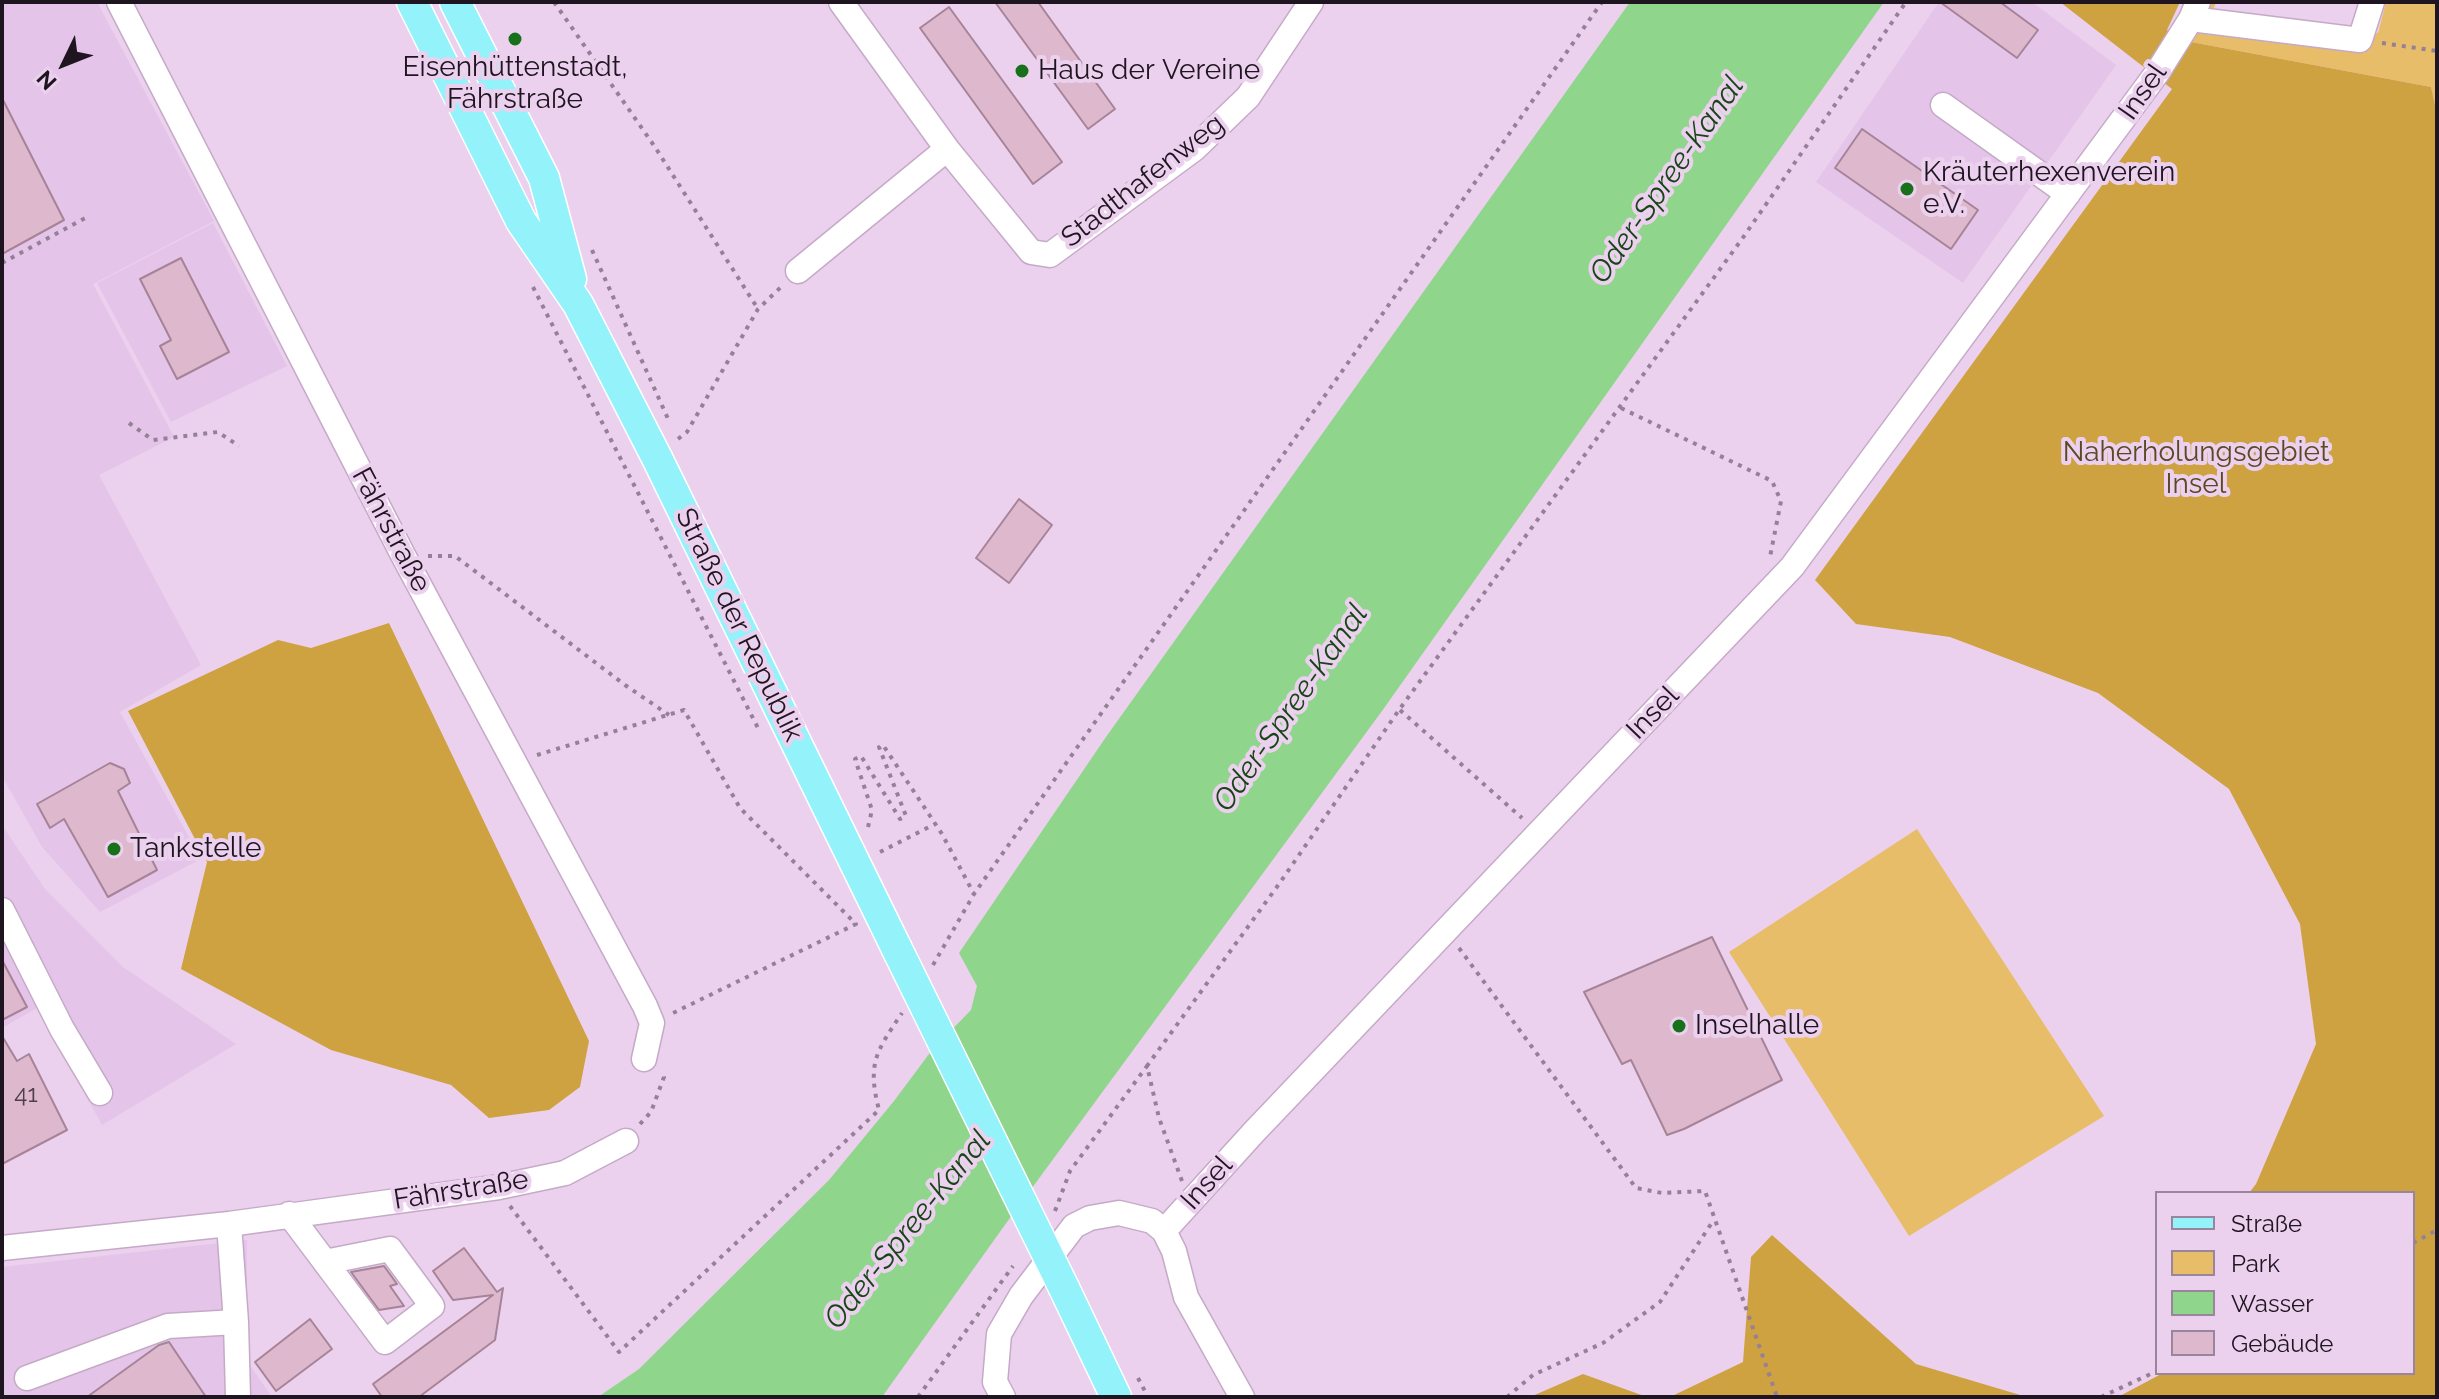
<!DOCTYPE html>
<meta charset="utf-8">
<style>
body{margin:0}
#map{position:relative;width:2439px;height:1399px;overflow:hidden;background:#ecd1ef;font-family:Raleway,sans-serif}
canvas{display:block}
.frame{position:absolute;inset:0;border:4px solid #1f1520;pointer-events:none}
.legend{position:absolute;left:2155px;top:1191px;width:260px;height:184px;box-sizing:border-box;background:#ecd1ef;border:2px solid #9a869c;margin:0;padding:10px 14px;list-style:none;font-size:24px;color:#1f1520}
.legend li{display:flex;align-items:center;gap:16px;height:40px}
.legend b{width:40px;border:2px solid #9a869c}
.north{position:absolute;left:24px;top:24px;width:80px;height:80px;-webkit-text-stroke:6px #ecd1ef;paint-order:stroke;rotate:227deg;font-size:22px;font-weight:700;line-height:32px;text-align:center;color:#1f1520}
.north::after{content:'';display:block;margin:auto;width:28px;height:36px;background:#1f1520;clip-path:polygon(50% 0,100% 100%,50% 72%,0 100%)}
</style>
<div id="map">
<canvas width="2439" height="1399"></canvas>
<div class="frame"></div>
<ul class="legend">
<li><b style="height:10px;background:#93f2fa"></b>Straße</li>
<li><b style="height:22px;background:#e7bd69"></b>Park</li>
<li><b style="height:22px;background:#8fd58b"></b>Wasser</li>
<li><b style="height:22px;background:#deb9ce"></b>Gebäude</li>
</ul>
<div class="north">N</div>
</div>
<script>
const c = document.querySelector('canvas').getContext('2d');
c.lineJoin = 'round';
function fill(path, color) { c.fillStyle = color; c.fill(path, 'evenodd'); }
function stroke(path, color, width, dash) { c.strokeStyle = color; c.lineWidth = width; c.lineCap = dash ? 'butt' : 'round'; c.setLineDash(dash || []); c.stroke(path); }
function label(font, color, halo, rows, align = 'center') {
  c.font = font + ' Raleway,sans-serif'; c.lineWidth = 8; c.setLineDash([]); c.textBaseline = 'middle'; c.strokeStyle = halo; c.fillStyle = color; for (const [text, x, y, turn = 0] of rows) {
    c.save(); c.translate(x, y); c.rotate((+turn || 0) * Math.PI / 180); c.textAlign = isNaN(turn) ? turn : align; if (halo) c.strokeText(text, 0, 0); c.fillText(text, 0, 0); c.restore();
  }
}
const built = new Path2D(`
 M2,2H97L214,221L93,284L174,437L99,475L201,665L120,712L201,859L100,912L42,847L2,776Z
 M1939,2H2032L2116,65L1963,283L1816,182Z
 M213,223L287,366L171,422L97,283Z
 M2,825L45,889L123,967L236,1044L102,1125L37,1008L2,1028Z
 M247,1240V1361L272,1397H2V1267Z`);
const green = new Path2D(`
 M2200,2H2216L2213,11L2378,33L2386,2H2437V114L2431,87L2191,42Z
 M1917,829L2104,1116L1909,1236L1729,952Z`);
const forest = new Path2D(`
 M2060,2H2180L2167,30L2191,42L2431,87L2437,114V1397H2118L2163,1373H2413V1193H2249L2256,1184L2316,1044L2300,924L2229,789L2098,693L1950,637L1856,624L1815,580L2172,89Z
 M389,623L589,1041L580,1087L549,1110L489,1118L451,1085L331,1050L181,969L207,862L128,711L278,640L311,648Z
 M1772,1235L1916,1364L2027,1397H1670L1743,1362L1751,1257Z
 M1583,1374L1647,1397H1530Z`);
const water = new Path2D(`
 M1630,2H1884L1382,711L1007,1222L882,1397H598L639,1369L829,1180L894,1101L932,1050L971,1010L977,986L959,953L1106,737Z`);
const building = new Path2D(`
 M995,2H1038L1115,109L1088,129Z
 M1940,2H2000L2038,30L2017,58Z
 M949,7L1062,162L1033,184L920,28Z
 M2,98L64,220L2,254Z
 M1862,129L1978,210L1951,249L1835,168Z
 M181,258L229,352L177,379L160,346L171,340L140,279Z
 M1019,499L1052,525L1009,583L976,558Z
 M110,763L124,769L130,783L118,791L157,870L108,897L64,819L50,828L37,804Z
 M1712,937L1782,1080L1684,1129L1667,1135L1631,1060L1622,1064L1584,992Z
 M2,960L27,1007L2,1020Z
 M2,1036L17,1061L29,1054L67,1130L2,1164Z
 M464,1248L497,1292L503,1288L495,1340L419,1397H382L373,1384L493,1295L453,1300L433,1271Z
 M384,1266L397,1284L390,1286L404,1306L379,1310L351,1272Z
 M310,1319L332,1349L276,1391L255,1362Z
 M169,1342L206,1397H87L159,1345Z`);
const path = new Path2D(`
 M554,2L655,147L758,309
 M2382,43L2437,51
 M592,250L669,421
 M2,263L87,217
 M533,287L758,728
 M1621,408L1772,481L1781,501L1770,557
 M129,423L153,440L218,432L239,446
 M678,439L687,432L758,309L781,287
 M428,556H455L625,685L669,715
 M1400,710L1522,818
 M537,755L684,710L740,808L856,924L673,1013
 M868,827L872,810L855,759L861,756L900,819L906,816L879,747L883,745L942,834L974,894
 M880,852L935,824
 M1459,948L1636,1188L1662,1193L1705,1191L1777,1397
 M933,965L974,894L1602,2
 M640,1124L651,1112L664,1077L662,1071
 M1182,1181L1159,1118L1147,1066L1279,884L1399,710L1742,239L1906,2
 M510,1206L619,1352L879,1110C867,1063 876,1052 902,1013
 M1055,1211L1070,1171L1147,1066
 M2413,1243L2437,1230
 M1138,1378L1148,1397
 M918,1397L1013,1266
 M1507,1397L1533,1375L1603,1343L1660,1302L1713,1221
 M2101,1397L2157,1371`);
const minor = new Path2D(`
 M119,2L403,555L645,1006L652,1023L644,1059
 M841,2L947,149L1031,252L1050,255L1194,149L1248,97L1311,2
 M2191,19L2360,40L2372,2
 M1943,105L2068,194
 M798,271L947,149
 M2,910L62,1029L100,1093
 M289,1214L385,1342L432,1306L390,1249L325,1262
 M1164,1231L1254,1132L1792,567L2157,73L2191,19L2198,2
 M2,1248L229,1224L499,1187L565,1173L626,1141
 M236,1322L238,1397
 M27,1378L168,1326L236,1322L229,1224
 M1003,1397L995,1382L999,1334L1021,1296L1074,1226L1090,1218L1119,1213L1152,1221L1164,1231L1174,1251L1186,1297L1242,1397`);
const major = new Path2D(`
 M412,2L521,221L578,304L657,458L896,947
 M455,2L544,178L571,279
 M1064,1288L1116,1397`);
const majorBridge = new Path2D(`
 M896,947L1064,1288`);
const markers = [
 [515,39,8,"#19701b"],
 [1022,71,8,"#19701b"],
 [1907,189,8,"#19701b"],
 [114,849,8,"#19701b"],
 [1679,1026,8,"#19701b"]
];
const numberNames = [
 ["41",26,1095]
];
const poiNames = [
 ["Eisenhüttenstadt,",515,68,"center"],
 ["Fährstraße",515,100,"center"],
 ["Haus der Vereine",1038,71],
 ["Kräuterhexenverein",1923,173],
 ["e.V.",1923,205],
 ["Tankstelle",130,849],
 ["Inselhalle",1695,1026]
];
const streetNames = [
 ["Insel",2143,92,-55],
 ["Stadthafenweg",1143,181,-38],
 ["Fährstraße",391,530,62],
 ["Straße der Republik",739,625,64],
 ["Insel",1653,713,-46],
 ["Insel",1207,1183,-48],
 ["Fährstraße",461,1190,-9]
];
const parkNames = [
 ["Naherholungsgebiet",2196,453],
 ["Insel",2196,485]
];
const waterNames = [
 ["Oder-Spree-Kanal",1667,180,-55],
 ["Oder-Spree-Kanal",1291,708,-55],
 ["Oder-Spree-Kanal",908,1230,-51]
];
fill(built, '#e4c4e8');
fill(green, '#e7bd69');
fill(forest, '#cea141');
fill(water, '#8fd58b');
fill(building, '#deb9ce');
stroke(building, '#a68397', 2);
stroke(minor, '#c5aac7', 27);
stroke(major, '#fff', 33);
stroke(path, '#958197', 4, [4, 6]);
stroke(minor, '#fff', 24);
stroke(major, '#93f2fa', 30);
stroke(majorBridge, '#fff', 33, []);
stroke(majorBridge, '#93f2fa', 30);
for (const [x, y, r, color] of markers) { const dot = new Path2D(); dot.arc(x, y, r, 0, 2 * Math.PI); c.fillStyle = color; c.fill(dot); stroke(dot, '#ecd1ef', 3); }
label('24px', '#4f3e4c', null, numberNames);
label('28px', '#1f1520', '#ecd1ef', poiNames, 'left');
label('28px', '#1f1520', '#ecd1ef', streetNames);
label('28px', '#5c4922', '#ecd1ef', parkNames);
label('italic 30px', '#174616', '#ecd1ef', waterNames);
</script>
